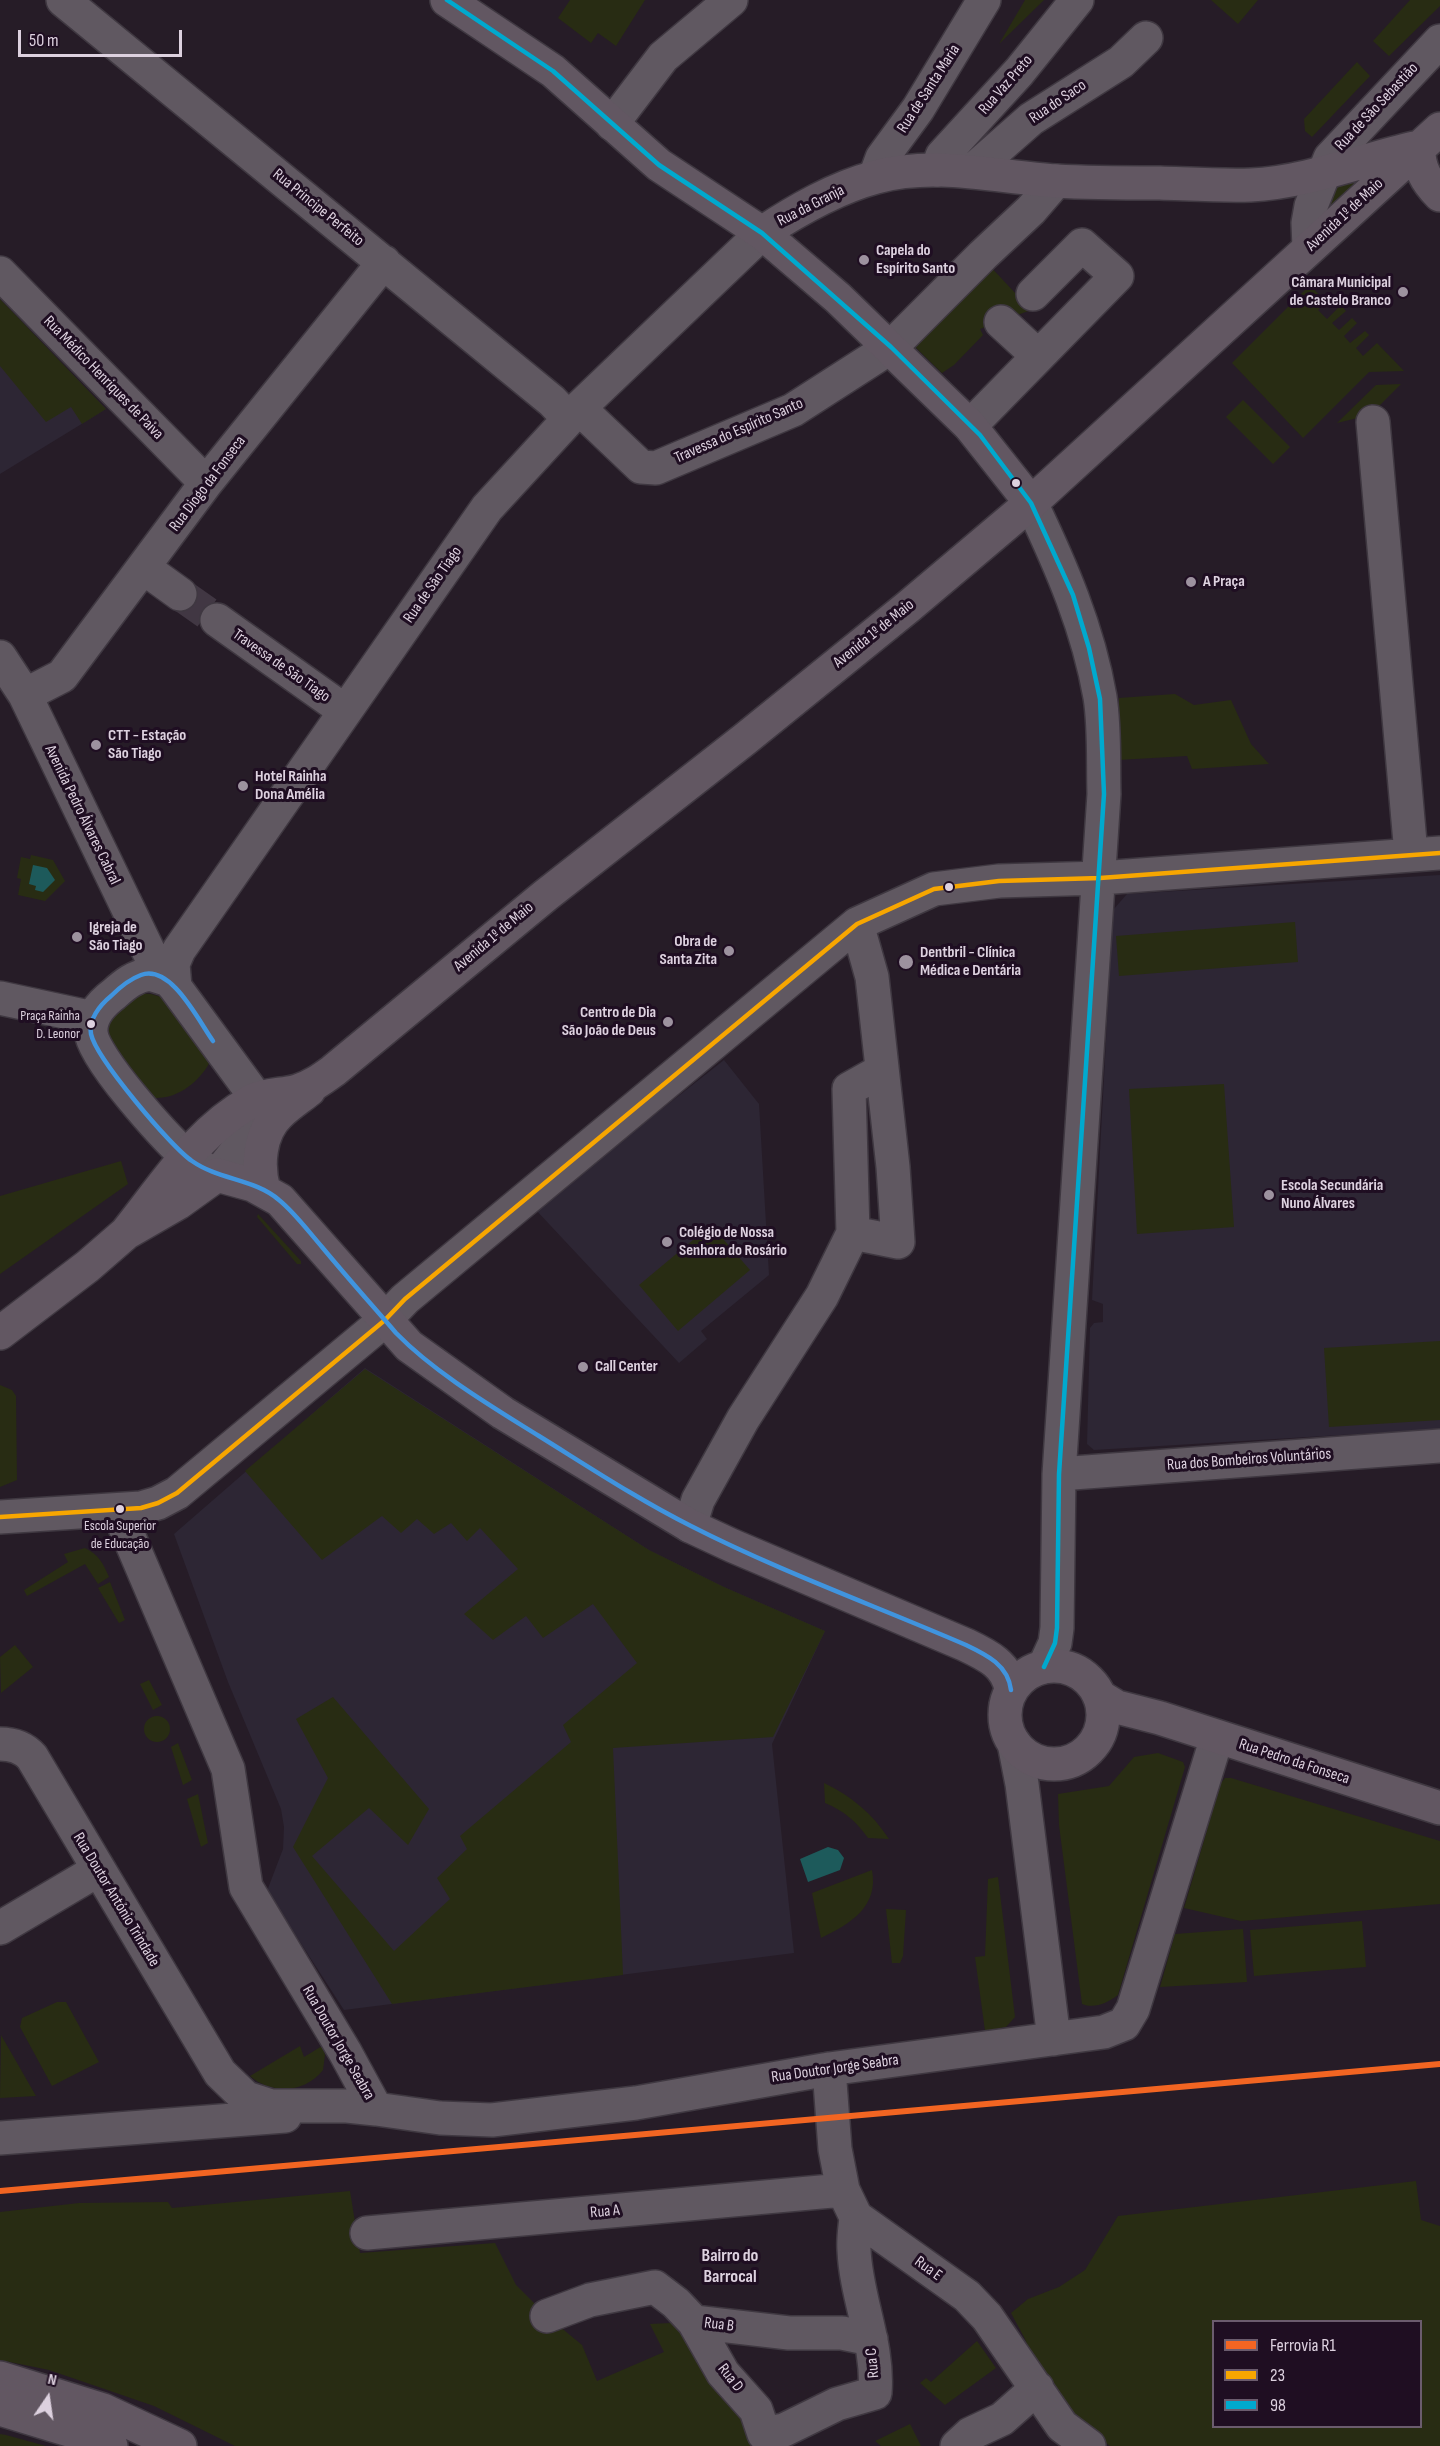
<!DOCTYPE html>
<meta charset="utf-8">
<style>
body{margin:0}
#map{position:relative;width:1440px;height:2446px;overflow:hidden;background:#261c27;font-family:"Sofia Sans Condensed",sans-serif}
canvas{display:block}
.legend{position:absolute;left:1212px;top:2320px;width:210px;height:108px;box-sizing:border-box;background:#1f0e22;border:2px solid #6b5c6e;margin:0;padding:8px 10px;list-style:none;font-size:18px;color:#ddd1df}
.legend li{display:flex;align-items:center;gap:12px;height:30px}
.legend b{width:30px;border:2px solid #6b5c6e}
.north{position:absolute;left:18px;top:2368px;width:60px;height:60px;-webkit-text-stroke:4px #1f0e22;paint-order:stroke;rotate:13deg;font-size:16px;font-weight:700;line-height:24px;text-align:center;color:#ddd1df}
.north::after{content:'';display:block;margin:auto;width:21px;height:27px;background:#ddd1df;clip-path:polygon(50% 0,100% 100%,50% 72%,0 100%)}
.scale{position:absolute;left:18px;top:30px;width:164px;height:27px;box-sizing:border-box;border:3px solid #ddd1df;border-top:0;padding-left:8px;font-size:18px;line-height:21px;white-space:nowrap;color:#ddd1df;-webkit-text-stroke:4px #1f0e22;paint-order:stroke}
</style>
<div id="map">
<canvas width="1440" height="2446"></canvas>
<ul class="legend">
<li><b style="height:8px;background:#f26522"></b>Ferrovia R1</li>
<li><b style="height:8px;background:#f7a600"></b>23</li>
<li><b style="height:8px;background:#00a9ce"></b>98</li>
</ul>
<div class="north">N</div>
<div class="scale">50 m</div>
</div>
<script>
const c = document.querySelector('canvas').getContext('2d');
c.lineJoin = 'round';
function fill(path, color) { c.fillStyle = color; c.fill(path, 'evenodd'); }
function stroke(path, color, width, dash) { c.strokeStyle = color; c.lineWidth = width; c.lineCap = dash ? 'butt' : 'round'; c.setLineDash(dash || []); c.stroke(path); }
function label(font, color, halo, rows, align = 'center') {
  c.font = font + ' "Sofia Sans Condensed",sans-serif'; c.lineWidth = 6; c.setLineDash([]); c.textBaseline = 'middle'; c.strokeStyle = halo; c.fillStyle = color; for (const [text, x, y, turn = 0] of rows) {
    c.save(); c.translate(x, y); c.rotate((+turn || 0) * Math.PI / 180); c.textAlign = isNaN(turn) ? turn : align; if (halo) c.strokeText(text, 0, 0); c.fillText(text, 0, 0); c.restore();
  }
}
const education = new Path2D(`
 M0,299L106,409L0,474Z
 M1440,875V1429L1094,1450L1087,1444L1090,1328L1094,1323L1103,1322V1304L1092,1300L1113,910L1127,894Z
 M724,1060L759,1104L769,1275L701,1331L707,1339L679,1363L535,1209Z
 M365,1368L649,1550L724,1587L825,1631L772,1744L794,1953L344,2010L267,1891L283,1849L284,1827L281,1809L228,1682L174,1534Z`);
const green = new Path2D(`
 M570,0H645L616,46L598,33L591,43L558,18Z
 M1025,0H1044L999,44Z
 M1211,0H1258L1238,24Z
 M1410,0H1440V6L1389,56L1373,41Z
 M1357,62L1370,76L1312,137L1305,131L1304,119Z
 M1375,167L1329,214L1320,202L1328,190Z
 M988,264L1031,310L980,329L983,335L954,365L942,373L915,347L913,342Z
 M1310,285L1326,302L1318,310L1327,319L1341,305L1346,311L1332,323L1339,330L1352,318L1357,323L1344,336L1350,343L1365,331L1369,335L1356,348L1363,356L1377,343L1404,371L1369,372L1303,438L1232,363Z
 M0,299L106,409L82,424L71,407L46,422L0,366Z
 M1401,384L1370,415L1337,423L1376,385Z
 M1243,400L1290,447L1273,464L1226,417Z
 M1175,694L1194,705L1231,700L1251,744L1269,764L1192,769L1187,756L1118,760L1119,698Z
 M31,855L53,860L65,881L45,901L18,895L21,879L17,878L21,857L30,859Z
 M1295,922L1298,962L1119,976L1116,936Z
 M133,993L151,994L168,999L210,1062C199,1082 178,1099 154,1098L148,1093L110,1041L107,1022Z
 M1224,1084L1234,1227L1137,1234L1129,1089Z
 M121,1161L128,1184L0,1274V1196Z
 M258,1214L301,1261V1264H297L257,1217Z
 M711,1225L750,1270L678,1331L639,1285Z
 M1440,1341V1420L1329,1427L1324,1348Z
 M365,1369L649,1550L724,1587L825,1631L773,1737L613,1748L623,1975L392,2004L293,1847L328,1778L296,1719L333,1697L429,1809L408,1845L369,1808L312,1856L394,1951L450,1899L437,1878L467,1849L460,1836L571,1742L563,1725L637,1663L593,1604L543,1638L526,1616L493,1640L464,1614L518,1569L480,1528L467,1541L451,1523L434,1534L417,1519L401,1533L382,1516L322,1560L245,1471Z
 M0,1385L12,1390L16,1396L17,1480L0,1487Z
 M85,1548C99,1555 103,1563 109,1577L98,1584L85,1564L27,1596L24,1590L68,1562L64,1554Z
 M110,1582L125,1620L119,1623L98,1588Z
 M15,1645L33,1667L1,1693L0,1657Z
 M149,1680L162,1705L153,1710L140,1684Z
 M144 1729a13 13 0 1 1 26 0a13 13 0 1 1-26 0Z
 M178,1743L192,1780L183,1785L171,1747Z
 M1158,1753L1183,1762L1185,1767L1118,1995C1107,2003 1095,2009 1082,2004L1059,1825L1058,1794L1109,1786L1134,1757Z
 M1225,1778H1231L1440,1841V1904L1241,1921L1184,1908L1221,1783Z
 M824,1783C851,1796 872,1813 889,1839L868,1838C856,1821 844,1811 825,1803Z
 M198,1794L208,1843L201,1847L187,1799Z
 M872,1870C879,1907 850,1924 821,1938L812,1893Z
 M998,1877L1015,2017L1006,2027L985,2031L975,1957L985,1956L988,1879Z
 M886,1909L906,1910L903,1956L900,1963H892Z
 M1362,1921L1366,1967L1254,1976L1250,1930Z
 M1243,1929L1247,1982L1160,1987L1175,1934Z
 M57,2002H66L99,2062L52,2086L20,2027L22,2018Z
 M1,2035L36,2096L0,2098Z
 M300,2046L304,2057L322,2046L325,2055L323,2070C305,2093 272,2095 250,2076Z
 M1416,2181L1421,2220L1440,2226V2446H1110L1073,2419L1037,2370L1025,2339L1011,2313L1028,2299L1059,2287L1085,2270L1118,2216ZM1214,2322H1420V2426H1214Z
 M350,2191L360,2253L495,2243L516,2285L547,2316L582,2345L597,2381L664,2352L650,2324L694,2322L765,2441L751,2446H235L154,2406L49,2370L0,2360V2212L79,2203L168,2202L172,2208Z
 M977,2341L996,2368L945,2405L920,2383L926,2378L931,2382Z
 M910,2424L921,2446H881L875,2441Z
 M0,2434L6,2435L46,2446H0Z`);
const water = new Path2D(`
 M33,865L47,868L55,880L43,892L35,890L36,886L29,884Z
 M828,1847L838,1850L844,1858L840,1870L808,1882L800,1859Z`);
const minorTunnel = new Path2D(`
 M180,594L217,620`);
const minor = new Path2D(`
 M63,0L552,401L569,419
 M612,124L663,57L731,0
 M937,170L942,156L1019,72L1077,0
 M972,171L1031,119L1121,62L1146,38
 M875,177L882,158L918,109L984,0
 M1309,248L1308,223L1311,206L1330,158L1440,41
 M0,273L206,483
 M1001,322L1038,356
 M579,408L641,467L656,468L793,410L891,347L983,255L1031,210L1056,181
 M1373,422L1411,854
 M970,426L1117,276L1082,245L1033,294
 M1031,503C1061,566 1088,628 1100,697C1105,729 1103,762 1104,794L1059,1474L1057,1628L1055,1643L1044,1667
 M144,568L180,594
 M217,620L345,711
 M0,657L25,695L160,975
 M25,695L62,676L206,483L384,262
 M150,974L169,980L175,987L257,1099C255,1130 237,1152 217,1175C207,1170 195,1164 186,1156C165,1137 92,1057 91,1032C90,1016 102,1003 114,994C125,984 135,976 150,974Z
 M175,987L173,964L179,950L487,508L579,408L762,233
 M0,998L93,1018
 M853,1233L849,1089L881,1071
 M1059,1474L1440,1446
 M118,1511L228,1769L246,1887L345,2052L376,2109L440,2118L492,2120L636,2103L829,2069L1104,2032L1124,2024L1133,2009L1217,1737
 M0,1517L141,1508L158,1503L177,1493L385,1320L405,1299L857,924L934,889L999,881L1100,878L1440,853
 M690,1526L698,1500L743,1419L822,1296L853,1233L898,1242L893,1167L872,977L857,924
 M1014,1743L1022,1784L1054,2039
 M0,1744C12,1744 24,1748 32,1757L220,2073L246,2098L271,2106H347L376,2109
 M0,1928L98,1870
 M829,2069L835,2149L843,2190L856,2217L967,2296L987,2317L1062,2426L1089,2446
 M0,2138L285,2116
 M367,2233L843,2190
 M547,2316L590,2300L655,2287L676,2303L694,2322L789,2333H842L871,2339
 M694,2322L723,2373L756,2410L764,2434L784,2430L837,2404L875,2393C879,2344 856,2298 854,2250C853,2239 855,2228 856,2217
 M957,2446L970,2434L1002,2419L1037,2388`);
const major = new Path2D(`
 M447,0L553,71L659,165L762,233L838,298L970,426L1031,503
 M1419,147C1418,167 1426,181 1440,195
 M762,233C797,210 835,188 876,177C936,161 996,177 1056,181C1090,183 1126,183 1160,183C1190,184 1221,186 1251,185C1303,183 1363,160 1414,148
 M264,1190C257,1166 259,1133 279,1114C288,1105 299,1098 309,1090
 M126,1233C164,1186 197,1131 252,1101C266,1094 283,1095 297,1091C311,1087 322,1079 333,1071L546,895L745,739L908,607L1031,503L1440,129
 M0,1333L88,1266L126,1233L178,1203L217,1175L253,1185L280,1200L409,1346L503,1413L690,1526L733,1546L966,1645C987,1655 1008,1665 1011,1690
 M1005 1715a49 49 0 1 1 98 0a49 49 0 1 1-98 0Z
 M1099,1696L1117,1707L1160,1718L1440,1808
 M0,2378L103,2410L180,2446
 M0,2409L92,2437L111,2446`);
const bus1 = new Path2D(`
 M0,1517L141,1508L158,1503L177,1493L385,1320L405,1299L857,924L934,889L999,881L1100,878L1440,853`);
const bus2 = new Path2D(`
 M447,0L553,71L659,165L762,233L891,347L980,435L1031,503L1073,595L1089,648L1100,699L1104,794L1059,1474L1057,1628L1055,1643L1044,1667`);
const bus3 = new Path2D(`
 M213,1041C198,1020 171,964 141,975C130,979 119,988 111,996C100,1005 88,1020 91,1034C96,1058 171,1147 192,1161C219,1180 255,1179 279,1200C295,1213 308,1231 322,1247C346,1276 371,1304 396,1333C435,1373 491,1406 539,1436C589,1467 639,1500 691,1526C779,1571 876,1606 966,1645C987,1655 1008,1665 1011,1690`);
const rail1 = new Path2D(`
 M0,2191L1440,2064`);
const markers = [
 [864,260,6,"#9d929f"],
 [1403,292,6,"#9d929f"],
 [1016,483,5,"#ddd1df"],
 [1191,582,6,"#9d929f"],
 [96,745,6,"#9d929f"],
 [243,786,6,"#9d929f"],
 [949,887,5,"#ddd1df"],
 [77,937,6,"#9d929f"],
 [729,951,6,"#9d929f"],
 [906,962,8,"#9d929f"],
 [668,1022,6,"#9d929f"],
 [91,1024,5,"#ddd1df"],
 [1269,1195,6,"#9d929f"],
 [667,1242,6,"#9d929f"],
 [583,1367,6,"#9d929f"],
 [120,1509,5,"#ddd1df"]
];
const busNames = [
 ["Praça Rainha",80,1016],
 ["D. Leonor",80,1034],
 ["Escola Superior",120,1526,"center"],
 ["de Educação",120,1544,"center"]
];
const streetNames = [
 ["Rua Vaz Preto",1006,85,-49],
 ["Rua de Santa Maria",929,89,-57],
 ["Rua do Saco",1058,102,-34],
 ["Rua de São Sebastião",1377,107,-47],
 ["Rua da Granja",811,206,-27],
 ["Rua Principe Perfeito",318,208,39],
 ["Avenida 1º de Maio",1345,215,-43],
 ["Rua Médico Henriques de Paiva",103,378,46],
 ["Travessa do Espírito Santo",739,431,-24],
 ["Rua Diogo da Fonseca",208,484,-53],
 ["Rua de São Tiago",433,585,-55],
 ["Avenida 1º de Maio",874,634,-39],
 ["Travessa de São Tiago",281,666,35],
 ["Avenida Pedro Álvares Cabral",82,815,64],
 ["Avenida 1º de Maio",494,937,-40],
 ["Rua dos Bombeiros Voluntários",1249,1460,-4],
 ["Rua Pedro da Fonseca",1294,1762,18],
 ["Rua Doutor António Trindade",116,1900,59],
 ["Rua Doutor Jorge Seabra",338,2043,60],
 ["Rua Doutor Jorge Seabra",835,2069,-8],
 ["Rua A",605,2212,-5],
 ["Rua E",928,2269,36],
 ["Rua B",719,2325,7],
 ["Rua C",873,2363,-95],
 ["Rua D",730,2378,52]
];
const poiNames = [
 ["Capela do",876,251],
 ["Espírito Santo",876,269],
 ["Câmara Municipal",1391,283,"right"],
 ["de Castelo Branco",1391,301,"right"],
 ["A Praça",1203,582],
 ["CTT - Estação",108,736],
 ["São Tiago",108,754],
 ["Hotel Rainha",255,777],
 ["Dona Amélia",255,795],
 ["Igreja de",89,928],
 ["São Tiago",89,946],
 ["Obra de",717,942,"right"],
 ["Santa Zita",717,960,"right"],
 ["Dentbril - Clínica",920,953],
 ["Médica e Dentária",920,971],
 ["Centro de Dia",656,1013,"right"],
 ["São João de Deus",656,1031,"right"],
 ["Escola Secundária",1281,1186],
 ["Nuno Álvares",1281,1204],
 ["Colégio de Nossa",679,1233],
 ["Senhora do Rosário",679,1251],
 ["Call Center",595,1367]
];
const neighbourhoodNames = [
 ["Bairro do",730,2256],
 ["Barrocal",730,2277]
];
fill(education, '#2d2634');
fill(green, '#282c13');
fill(water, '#1d5a5b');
stroke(minorTunnel, '#413743', 33, [33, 16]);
stroke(minor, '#3f3841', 36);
stroke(major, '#3f3841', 36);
stroke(minor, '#605861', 33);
stroke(major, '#625762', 33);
stroke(bus1, '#f7a600', 4.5);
stroke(bus2, '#00a9ce', 4.5);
stroke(bus3, '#4094de', 4.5);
stroke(rail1, '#f26522', 6);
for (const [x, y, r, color] of markers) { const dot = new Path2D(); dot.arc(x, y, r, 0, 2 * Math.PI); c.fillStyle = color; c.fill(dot); stroke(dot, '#1f0e22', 2); }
label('14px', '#ddd1df', '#1f0e22', busNames, 'right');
label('16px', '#ddd1df', '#1f0e22', streetNames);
label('bold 16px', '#ddd1df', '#1f0e22', poiNames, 'left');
label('bold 18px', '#ddd1df', '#1f0e22', neighbourhoodNames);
</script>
